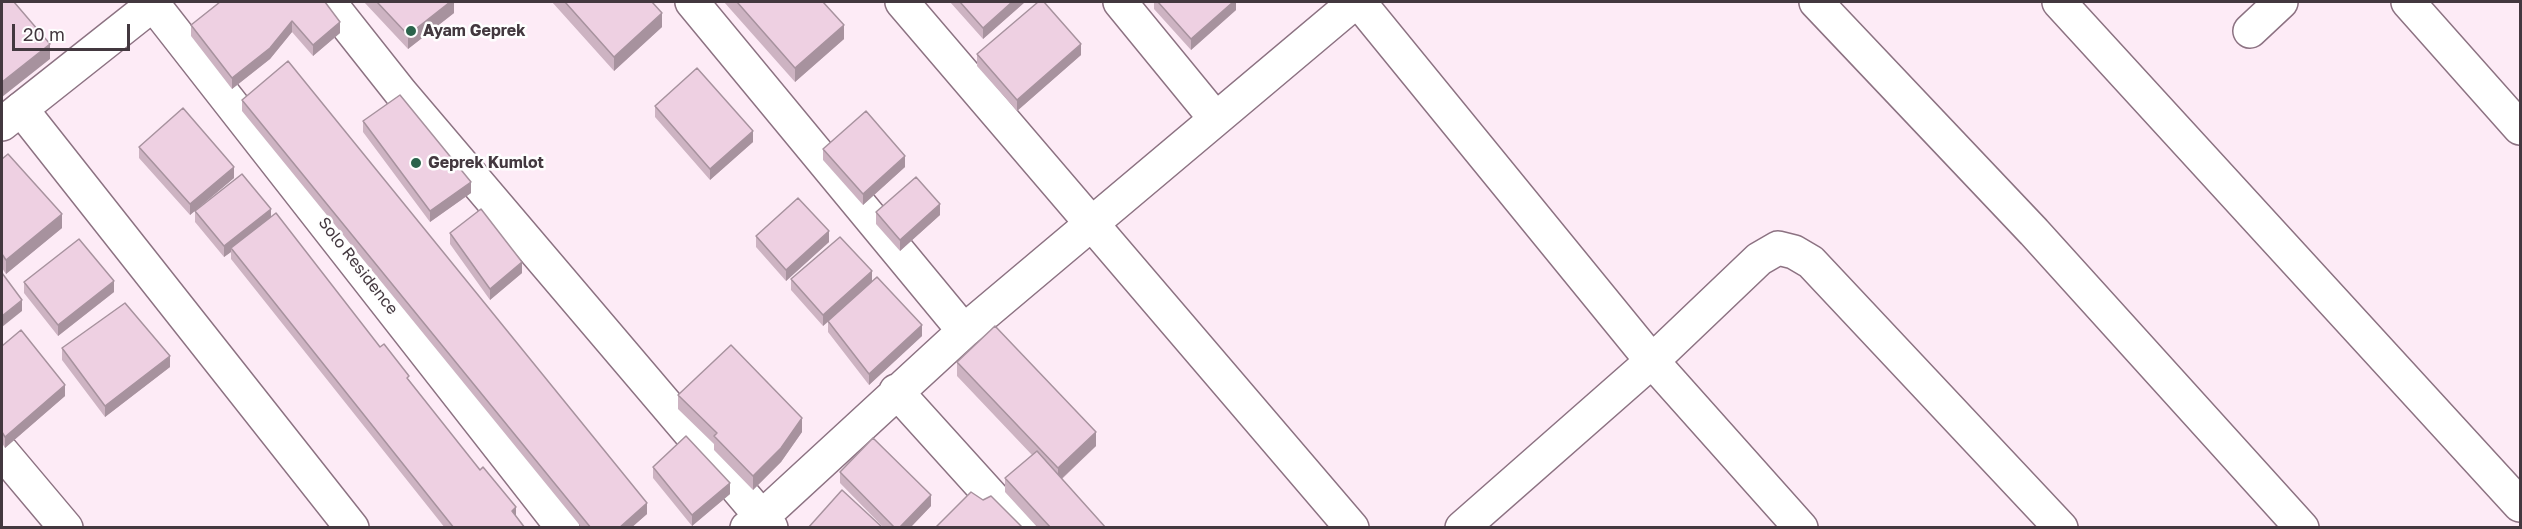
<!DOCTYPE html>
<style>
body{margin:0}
#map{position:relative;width:2522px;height:529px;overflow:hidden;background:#fdebf6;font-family:"Golos Text",sans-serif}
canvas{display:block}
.frame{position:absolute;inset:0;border:3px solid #43383f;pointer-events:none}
.scale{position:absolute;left:12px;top:24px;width:118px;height:27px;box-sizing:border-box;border:3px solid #43383f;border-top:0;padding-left:8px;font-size:18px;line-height:21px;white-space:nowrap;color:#43383f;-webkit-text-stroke:4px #fefefe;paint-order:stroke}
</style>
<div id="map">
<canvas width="2522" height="529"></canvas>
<div class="frame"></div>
<div class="scale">20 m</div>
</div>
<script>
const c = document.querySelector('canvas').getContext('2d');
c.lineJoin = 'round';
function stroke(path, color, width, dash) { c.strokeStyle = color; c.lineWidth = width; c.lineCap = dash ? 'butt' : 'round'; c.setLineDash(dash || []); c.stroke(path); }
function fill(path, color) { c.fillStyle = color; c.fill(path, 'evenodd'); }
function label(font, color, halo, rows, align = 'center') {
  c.font = font + ' "Golos Text",sans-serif'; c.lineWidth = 5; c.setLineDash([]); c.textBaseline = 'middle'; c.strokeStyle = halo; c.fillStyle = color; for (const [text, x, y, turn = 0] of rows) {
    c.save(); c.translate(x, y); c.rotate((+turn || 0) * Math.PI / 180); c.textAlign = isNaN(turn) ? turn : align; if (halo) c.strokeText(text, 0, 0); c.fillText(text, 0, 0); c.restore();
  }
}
const minor = new Path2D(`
 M329,2L401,93L771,528
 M692,2L964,331
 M902,2L1352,528
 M1120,2L1215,118
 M1359,2L1652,361L1801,528
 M1816,2L2034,232L2302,528
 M2059,2L2520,505
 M2408,2L2520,128
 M153,4L563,528
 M2250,31L2281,2
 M21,109L352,528
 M896,391L1020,528
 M2,452L66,528
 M747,528L762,517L964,331L1355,2
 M1462,528L1652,361L1759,259L1778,248L1794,252L1811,262L2061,528`);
const secondary = new Path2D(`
 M2,124L156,2`);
const wall = new Path2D(`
 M219,2H325L340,33L313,56L292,32L270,59L232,89L191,36V25Z
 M364,2H454V13L408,49Z
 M552,2H652L662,27L614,71Z
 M724,2H823L844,39L795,82Z
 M950,2H1025L983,39Z
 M1154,2H1236V10L1191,50L1154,9Z
 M977,54L1081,55L1017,111L977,66Z
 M242,100L647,514L631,528H582L242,111Z
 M655,106L753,142L710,180L655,117Z
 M363,121L471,193L430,222L363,132Z
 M139,147L234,178L190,215L139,158Z
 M823,149L905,167L863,205L823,160Z
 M2,159L62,228L6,274L2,268Z
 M195,211L271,217L380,347L409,380L525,528H445L231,259V252L224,257L195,222Z
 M876,212L940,215L900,251L876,224Z
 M450,233L522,273L490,300L450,244Z
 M756,236L829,242L786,281L756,247Z
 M791,279L872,282L922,336L869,385L828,332V322L823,326L791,290Z
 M24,282L114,292L58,336L24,293Z
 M2,346L65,396L5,448L2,443Z
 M62,348L170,367L105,417L62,360Z
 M957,362L1096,446L1062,479L1106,528H1038L1005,492V478L1032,455L957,376Z
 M678,395L802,432L781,462L753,490L714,450V444L678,409Z
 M653,467L730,494L692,526L653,478Z
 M840,472L931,506L910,528H884L840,483Z`);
const shadedWall = new Path2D(`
 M450,2H454V13L408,49V35Z
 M1012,2H1025L983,39V28Z
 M1233,2H1236V10L1191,50V39Z
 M662,13V27L614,71V57Z
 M292,21V32L270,59L232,89V78Z
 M340,22V33L313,56V45Z
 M844,25V39L795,82V68Z
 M50,44V59L2,97V82Z
 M1081,44V55L1017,111V100Z
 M753,131V142L710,180V169Z
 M905,156V167L863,205V194Z
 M234,167V178L190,215V204Z
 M471,182V193L430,222V211Z
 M940,204V215L900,251V240Z
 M271,209V220L231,248V252L224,257V246Z
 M62,214V228L6,274V260Z
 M829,231V242L786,281V270Z
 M522,262V273L490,300V289Z
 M872,271V282L823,326V315Z
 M114,281V292L58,336V325Z
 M22,300V311L2,327V316Z
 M922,325V336L869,385V374Z
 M170,356V367L105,417V406Z
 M65,385V396L5,448V437Z
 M802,418V432L781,462L753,490V476Z
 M1096,432V446L1058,482V468Z
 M730,483V494L692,526V515Z
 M931,495V506L910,528H899Z
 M647,503V514L631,528H619Z
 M516,507V519L512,511Z`);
const building = new Path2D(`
 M2,2H14L50,44L2,82Z
 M220,2H325L340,22L313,45L292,21L270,48L232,78L191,25Z
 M377,2H450L408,35Z
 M565,2H652L662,13L614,57Z
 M737,2H823L844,25L795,68Z
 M960,2H1012L983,28Z
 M1038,2H1044L1081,44L1017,100L977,54Z
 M1158,2H1233L1191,39Z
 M288,61L647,503L619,528H591L242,100Z
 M697,68L753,131L710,169L655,106Z
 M400,95L471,182L430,211L363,121Z
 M183,108L234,167L190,204L139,147Z
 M866,111L905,156L863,194L823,149Z
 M8,154L62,214L6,260L2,254V159Z
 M242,174L271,209L224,246L195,211Z
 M916,177L940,204L900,240L876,212Z
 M798,198L829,231L786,270L756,236Z
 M481,209L522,262L490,289L450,233Z
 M276,213L380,347L384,344L409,376L407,378L480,470L483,467L516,507L512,511L525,528H454L231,248Z
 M840,237L872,271L823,315L791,279Z
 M79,239L114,281L58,325L24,282Z
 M2,273L22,300L2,316Z
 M877,277L922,325L869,374L828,321Z
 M125,303L170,356L105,406L62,348Z
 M995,326L1096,432L1058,468L957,362Z
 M21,330L65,385L5,437L2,432V346Z
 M731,345L802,418L781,448L753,476L714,436L717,433L678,395Z
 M686,436L730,483L692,515L653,467Z
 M873,438L931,495L899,528H895L840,472Z
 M1037,451L1106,528H1051L1005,478Z
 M842,490L883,528H808Z
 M971,492L983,500L991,496L1022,527L935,528Z`);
const markers = [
 [411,31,6,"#2a634b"],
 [416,163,6,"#2a634b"]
];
const poiNames = [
 ["Ayam Geprek",423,31],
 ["Geprek Kumlot",428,163]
];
const streetNames = [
 ["Solo Residence",358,266,52]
];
stroke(minor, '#8c7282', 36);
stroke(secondary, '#8c7282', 36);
stroke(minor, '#fff', 33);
stroke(secondary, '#fff', 33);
fill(wall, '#cdb3c2');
fill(shadedWall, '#a7929e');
fill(building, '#eed0e2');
stroke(building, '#a7929e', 1.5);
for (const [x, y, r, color] of markers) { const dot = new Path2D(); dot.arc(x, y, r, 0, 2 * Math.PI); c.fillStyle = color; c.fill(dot); stroke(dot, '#fefefe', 2); }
label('bold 16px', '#43383f', '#fefefe', poiNames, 'left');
label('16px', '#43383f', '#fefefe', streetNames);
</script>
